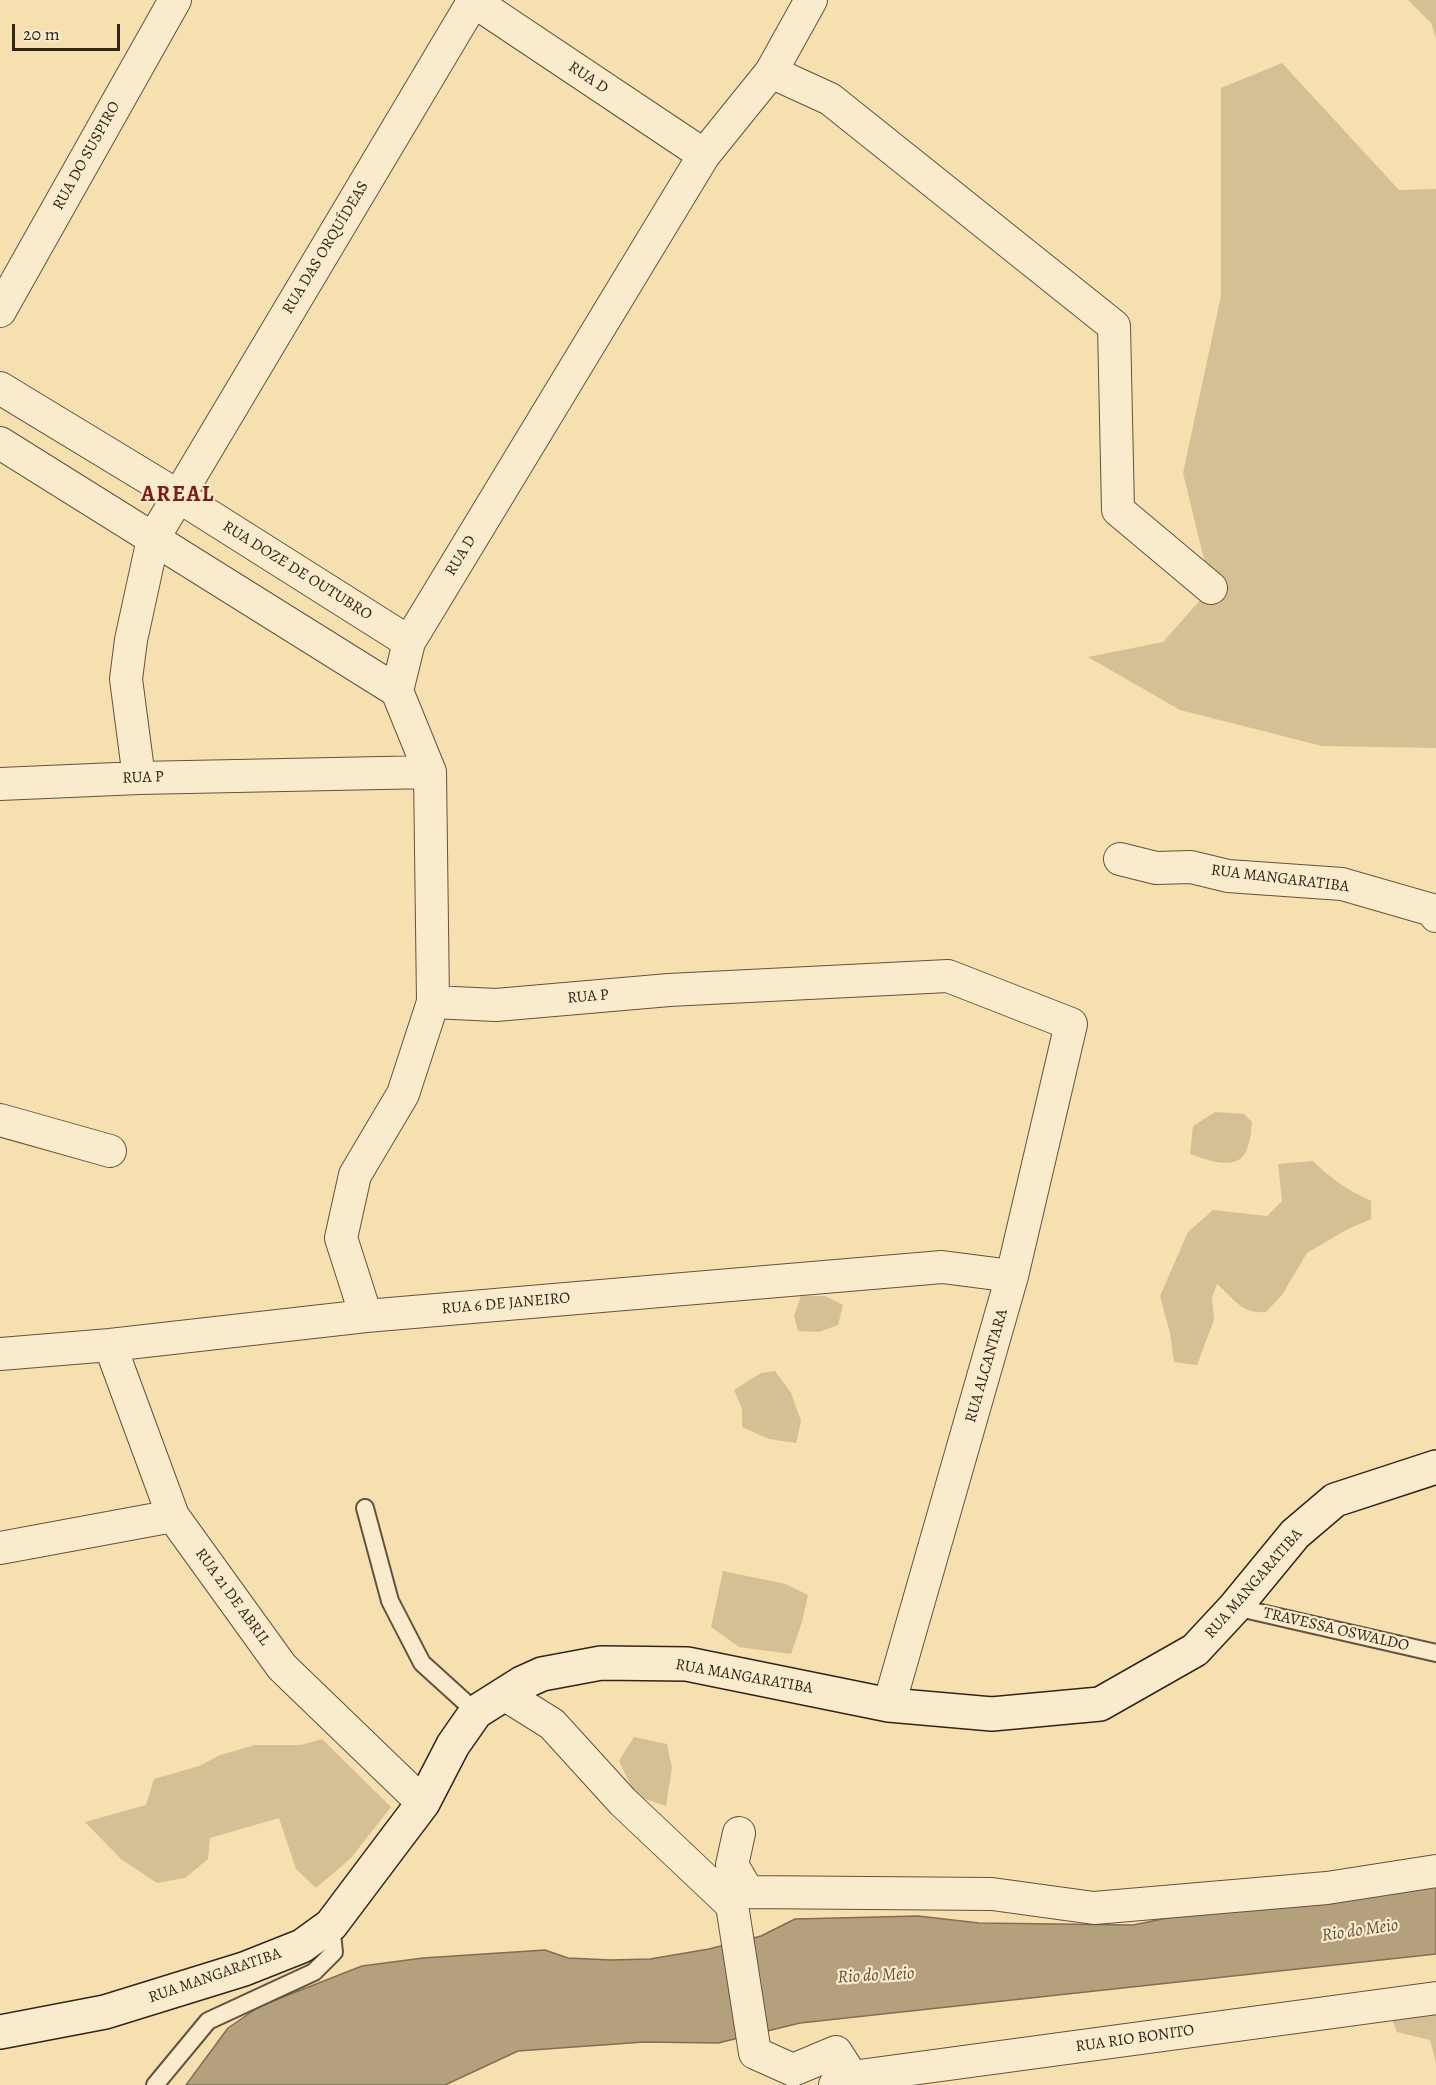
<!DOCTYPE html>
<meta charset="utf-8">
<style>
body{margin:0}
#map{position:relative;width:1436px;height:2085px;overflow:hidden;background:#f6e0b0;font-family:Alegreya,serif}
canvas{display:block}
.scale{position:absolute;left:12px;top:24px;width:108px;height:27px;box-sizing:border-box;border:3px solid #34231a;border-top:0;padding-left:8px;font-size:18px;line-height:21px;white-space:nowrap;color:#34231a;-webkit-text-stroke:4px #f9ebcc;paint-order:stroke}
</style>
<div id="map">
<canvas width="1436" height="2085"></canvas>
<div class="scale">20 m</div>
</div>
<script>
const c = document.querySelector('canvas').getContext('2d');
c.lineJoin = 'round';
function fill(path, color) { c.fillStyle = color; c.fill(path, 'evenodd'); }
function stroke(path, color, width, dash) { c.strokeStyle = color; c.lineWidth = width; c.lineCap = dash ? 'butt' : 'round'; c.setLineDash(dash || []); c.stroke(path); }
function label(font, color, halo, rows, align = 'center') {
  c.font = font + ' Alegreya,serif'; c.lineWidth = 4.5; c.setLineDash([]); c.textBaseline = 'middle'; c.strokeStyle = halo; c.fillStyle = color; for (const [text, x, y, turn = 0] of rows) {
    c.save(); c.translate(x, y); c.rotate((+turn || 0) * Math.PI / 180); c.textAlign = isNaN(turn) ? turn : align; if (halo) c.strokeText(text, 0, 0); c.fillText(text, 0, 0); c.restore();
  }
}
const green = new Path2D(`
 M1408,0H1436V38L1431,23Z
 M1282,63L1399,190L1436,189V748L1322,746L1180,710L1088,657L1163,642L1211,588L1183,473L1221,296V88Z
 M1215,1112L1244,1114L1252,1122C1251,1130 1251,1138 1248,1146C1241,1174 1208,1160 1190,1154L1193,1126Z
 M1313,1161C1330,1178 1349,1191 1371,1201V1219L1346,1230L1307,1253L1282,1295L1266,1312C1240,1314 1235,1299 1217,1284L1212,1298L1214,1320L1197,1365L1174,1362L1170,1333L1160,1296L1188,1232L1213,1210L1267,1216L1282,1201L1278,1164Z
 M801,1296H825L843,1305L838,1325L819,1332L798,1331L794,1316Z
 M775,1371L791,1393L801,1421L796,1443L769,1439L742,1427V1409L734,1390L761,1373Z
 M723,1571L786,1584L808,1595L802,1622L791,1654L739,1647L711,1627Z
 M634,1737L667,1744L672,1768L666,1806L636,1796L619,1761Z
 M322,1739L391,1807L351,1858L316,1888L296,1869L279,1818L210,1838L208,1859L185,1878L157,1883L121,1859L85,1822L146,1805L154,1779L199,1766L220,1755L255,1745H301Z
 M1436,1998V2063L1430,2040L1397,2032L1386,2005Z`);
const water = new Path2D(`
 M1436,1883V1954L800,2023L718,2043L644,2042L518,2051L445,2085H186L228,2028L260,2006L362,1966L423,1958L545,1950L568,1958L611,1960L650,1959L709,1949L761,1936L795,1919L918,1916L979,1923L1133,1925L1197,1912Z`);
const lane = new Path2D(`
 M365,1508L390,1601L422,1663L476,1712
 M1235,1607L1436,1653
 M155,2085L208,2021L314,1972L334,1952L331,1925`);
const street = new Path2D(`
 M472,0L704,155
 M771,72L830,99L1114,326L1118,510L1211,588
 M0,311L175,0
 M0,388L178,496L409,642
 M0,443L397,691
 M139,778L126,679L131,640L153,539L474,0
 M0,784L139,778L430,772
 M1120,859L1156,868L1191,867L1228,876L1342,884L1432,910L1436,916
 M433,1002L496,1005L669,990L948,976L1071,1024L1012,1276L889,1705
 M0,1120L110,1151
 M366,1316L341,1238L355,1175L403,1094L433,1002L430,772L397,691L409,642L704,155L771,72L811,0
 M110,1345L173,1516L282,1667L423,1803
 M0,1354L110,1345L366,1316L942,1267L1012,1276
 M0,1548L173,1516
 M504,1694L552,1724L623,1802L732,1905L755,2053L793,2070L836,2052L852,2077
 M739,1833L732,1865L748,1892L992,1894L1094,1908L1327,1888L1436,1871
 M835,2085L852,2077L1436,1998`);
const secondary = new Path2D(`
 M0,2032L105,2012L244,1969L302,1946L331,1925L395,1840L423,1803L453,1745L476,1712L522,1683L542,1674L601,1663L687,1664L889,1705L992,1714L1100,1704L1195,1650L1235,1607L1295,1534L1335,1500L1436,1467`);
const streetNames = [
 ["RUA D",588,78,34],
 ["RUA DO SUSPIRO",87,156,-61],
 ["RUA DAS ORQUÍDEAS",326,248,-59],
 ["RUA D",461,556,-59],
 ["RUA DOZE DE OUTUBRO",297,571,32],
 ["RUA P",143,778,-2],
 ["RUA MANGARATIBA",1280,879,7],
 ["RUA P",588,997,-5],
 ["RUA 6 DE JANEIRO",506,1304,-5],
 ["RUA ALCANTARA",987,1366,-74],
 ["RUA MANGARATIBA",1254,1584,-49],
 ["RUA 21 DE ABRIL",232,1597,54],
 ["TRAVESSA OSWALDO",1336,1630,13],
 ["RUA MANGARATIBA",744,1677,10],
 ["RUA MANGARATIBA",215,1976,-19],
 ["RUA RIO BONITO",1135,2039,-8]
];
const waterNames = [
 ["Rio do Meio",1360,1931,-8],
 ["Rio do Meio",876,1976,-3]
];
const districtNames = [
 ["AREAL",178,496]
];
fill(green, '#d5c096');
fill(water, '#b4a07d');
stroke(water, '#816e55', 1.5);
stroke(lane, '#645240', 20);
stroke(street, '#645240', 34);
stroke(secondary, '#34231a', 36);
stroke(lane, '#f9ebcc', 16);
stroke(street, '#f9ebcc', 32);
stroke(secondary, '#f9ebcc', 33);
label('16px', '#34231a', '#f9ebcc', streetNames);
label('italic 18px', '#614f3d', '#f9ebcc', waterNames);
c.letterSpacing = '1.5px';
label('bold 22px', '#7a1f14', '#f9ebcc', districtNames);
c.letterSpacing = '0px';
</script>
